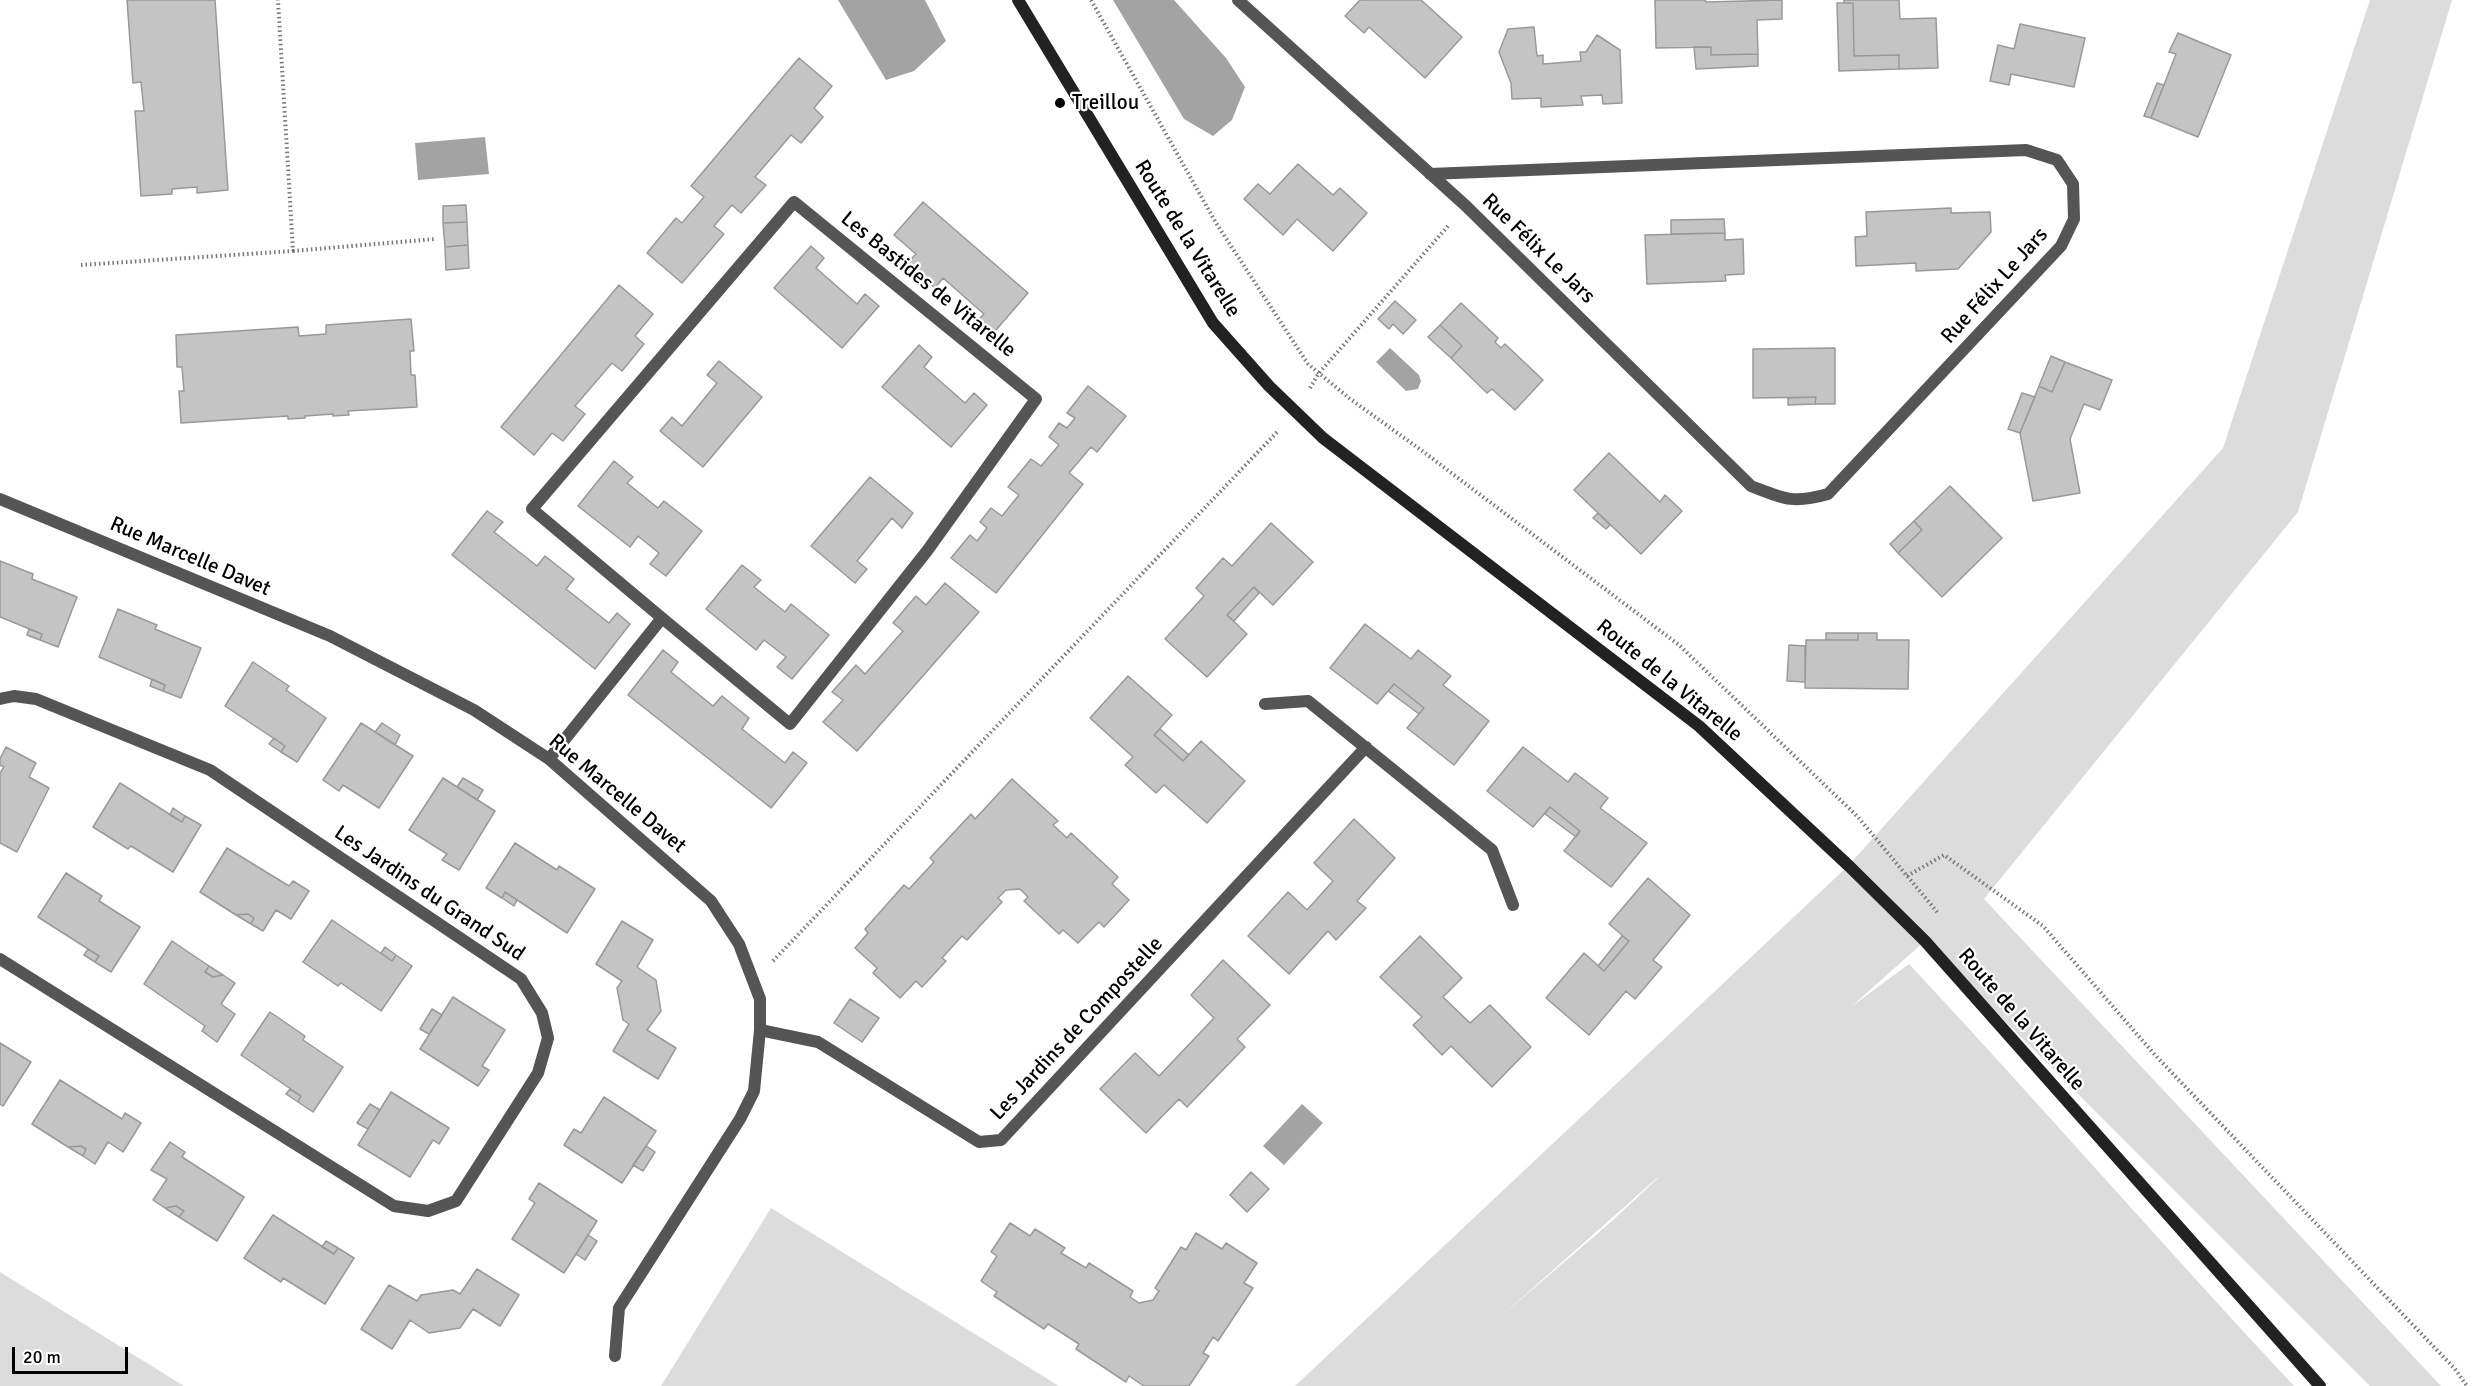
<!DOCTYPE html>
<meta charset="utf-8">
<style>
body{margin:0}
#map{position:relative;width:2484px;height:1386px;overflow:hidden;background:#fff;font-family:Signika,sans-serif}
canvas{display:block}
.scale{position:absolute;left:12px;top:1347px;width:116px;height:27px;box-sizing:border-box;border:3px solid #000;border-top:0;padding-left:8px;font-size:18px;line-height:21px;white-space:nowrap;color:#000;-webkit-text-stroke:4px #fff;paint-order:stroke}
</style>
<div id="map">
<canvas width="2484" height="1386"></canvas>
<div class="scale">20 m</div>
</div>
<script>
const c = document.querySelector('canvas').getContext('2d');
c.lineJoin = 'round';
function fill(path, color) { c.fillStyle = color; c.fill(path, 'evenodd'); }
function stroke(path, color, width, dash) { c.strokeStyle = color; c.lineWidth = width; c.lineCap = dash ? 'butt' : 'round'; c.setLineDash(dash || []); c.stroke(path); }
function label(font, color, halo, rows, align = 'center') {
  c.font = font + ' Signika,sans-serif'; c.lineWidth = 4.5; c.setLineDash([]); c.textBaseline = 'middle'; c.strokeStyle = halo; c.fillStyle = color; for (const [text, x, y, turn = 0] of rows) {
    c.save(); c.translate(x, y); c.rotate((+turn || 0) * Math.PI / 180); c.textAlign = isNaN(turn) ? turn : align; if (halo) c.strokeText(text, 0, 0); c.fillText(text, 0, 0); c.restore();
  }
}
const green = new Path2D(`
 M2370,0H2452L2298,512L1984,899L2441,1386H2370L1925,941L1852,1006L1909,964C2039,1103 2164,1247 2294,1386H1295L1848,866L2223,448ZM1658,1178L1612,1221L1498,1319L1657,1178Z
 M771,1208L1059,1386H661Z
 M0,1272L184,1386H0Z`);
const water = new Path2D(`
 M838,0H925L946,41L914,71L886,80Z
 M1113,0H1174L1226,58L1245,87L1232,120L1213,136L1184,119Z
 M485,137L489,174L418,180L415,143Z
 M1390,348L1419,375L1421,381L1418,389L1406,391L1376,362Z
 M1302,1104L1323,1123L1284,1165L1263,1146Z`);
const building = new Path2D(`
 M127,0H215L228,190L197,193V187L172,189V194L141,196L135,111H144L141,82L133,83Z
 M1360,0H1421L1462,37L1425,78L1369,27L1364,33L1345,16Z
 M1655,0H1705L1706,2L1782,0V19L1757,20L1758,54L1711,55V47L1656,48Z
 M1844,0H1899L1900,19L1936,18L1938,68L1899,69V55L1854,56L1853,3H1844Z
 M1837,3H1853L1854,56L1899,55V69L1839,71Z
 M2020,24L2085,38L2074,87L2011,74L2009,85L1990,81L1998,45L2014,49Z
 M1534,27L1537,56L1543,55V64L1581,61L1580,52H1586L1597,35L1620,50L1622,103L1603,104L1602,95L1581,96L1583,105L1541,107V98L1512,99L1511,83L1499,52L1508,29Z
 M2178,33L2231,55L2198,137L2151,118L2176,54L2169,52Z
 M1694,47H1711V55L1758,54V66L1696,69Z
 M799,58L832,86L814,108L823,117L801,143L791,135L755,177L766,185L741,213L732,205L714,226L724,234L682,283L647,253L676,218L682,223L704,197L691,186Z
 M2157,83L2164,85L2151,118L2144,116Z
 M1298,164L1333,195L1340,188L1367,213L1333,251L1297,219L1283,235L1244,199L1258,184L1270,194Z
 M923,202L1028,293L990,337L975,323L984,314L943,278L935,288L907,263L916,254L894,235Z
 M466,205L467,222L443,223V206Z
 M1951,208V213L1990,212L1991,232L1958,269L1916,271V263L1856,266L1855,237L1867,236L1866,212Z
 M1724,219L1725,233L1671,234V220Z
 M467,222L468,245L445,247L443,223Z
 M1725,233V240L1743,239L1744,274L1725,275L1726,281L1647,284L1645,235Z
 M468,245L469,268L446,270L445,247Z
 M811,246L824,258L816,268L857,304L865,294L879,306L842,348L774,288Z
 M619,285L653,314L635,336L644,344L622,371L612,363L575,406L585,414L563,441L552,433L534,455L501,427Z
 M1395,301L1416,320L1403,334L1393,324L1389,329L1378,319Z
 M1461,303L1498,338L1495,342L1501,348L1505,344L1543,380L1515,410L1492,389L1487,393L1451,358L1462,346L1440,325Z
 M411,319L414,351H410L411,375H415L417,407L348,411L349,415L333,416V414L305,416V418L288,419V416L181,423L179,391H184L182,367H177L176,335L298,327L299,336L326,334V325Z
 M1440,325L1462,346L1451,358L1428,337Z
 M919,345L932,357L924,367L965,403L974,393L987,405L951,447L882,387Z
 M1835,348V404H1815L1816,397L1753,398V349Z
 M2051,356L2065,362L2052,392L2039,386Z
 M719,361L762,397L703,467L660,431L672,417L682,426L717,383L707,375Z
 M2065,362L2112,380L2100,410L2084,404L2070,439L2080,493L2033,501L2020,433L2039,386L2052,392Z
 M1088,386L1126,416L1097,452L1091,447L1069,473L1083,484L996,593L951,558L970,535L977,541L987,528L980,522L991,508L1002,516L1019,495L1008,487L1031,459L1041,466L1059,445L1049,437L1059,423L1067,428L1075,418L1067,413Z
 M2022,393L2035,397L2020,433L2008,429Z
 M1816,397L1815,404L1788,405V398Z
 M1609,453L1660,502L1665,495L1682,511L1641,554L1574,490Z
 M614,461L633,477L627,483L658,508L664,501L702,531L666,576L650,564L659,553L638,536L630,547L578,506Z
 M870,477L913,513L902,528L892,518L857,561L867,569L855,583L811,546Z
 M1950,486L2002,538L1942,597L1898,553L1922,530L1914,521Z
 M487,511L503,522L494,532L537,566L545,556L574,579L566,589L609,623L617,613L630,624L595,669L452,555Z
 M1598,513L1610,525L1606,529L1593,518Z
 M1914,521L1922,530L1898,553L1890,544Z
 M1271,523L1313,562L1273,605L1254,587L1227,615L1247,634L1207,677L1165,639L1204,596L1196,588L1223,558L1232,566Z
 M0,561L33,574L32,579L77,597L58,647L40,640L42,634L0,617Z
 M742,565L761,580L754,587L785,612L791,604L829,635L792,679L777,667L786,657L764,640L756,650L706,609Z
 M945,583L979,612L857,751L823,722L843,700L832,692L856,665L865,674L903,631L893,623L916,596L926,605Z
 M1254,587L1259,593L1234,621L1227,615Z
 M118,609L157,625L155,629L201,648L181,698L163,691L165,685L99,657Z
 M1365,624L1411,659L1418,650L1451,676L1443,685L1489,721L1454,765L1407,728L1424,708L1394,684L1377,704L1330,668Z
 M29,629L42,634L40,640L27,635Z
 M1826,633H1858V640H1826Z
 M1858,633H1877V640H1909L1908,689L1805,688L1806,640H1858Z
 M1789,645L1805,646V682L1787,681Z
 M663,650L678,662L671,672L713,706L722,696L749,718L742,729L785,763L793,752L807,763L771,808L628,695Z
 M253,662L289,686L286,690L326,718L297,762L281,752L285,746L225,706Z
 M1128,676L1172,715L1154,735L1183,761L1201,741L1245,781L1207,823L1164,785L1156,793L1125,765L1133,757L1090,718Z
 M152,679L165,685L163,691L150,686Z
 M1394,684L1424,708L1419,714L1388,691Z
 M361,723L413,756L379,808L343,785L339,791L323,780Z
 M382,723L400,735L395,745L375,732Z
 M1160,729L1189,755L1183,761L1154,735Z
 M274,738L285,746L281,752L269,744Z
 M6,747L36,763L29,777L49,788L17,852L0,843V773L4,767L0,765V759Z
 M1523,747L1568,782L1575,773L1608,798L1600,808L1647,843L1611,887L1564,851L1580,831L1550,807L1533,827L1487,791Z
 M443,778L495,811L459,870L442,860L447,854L409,830Z
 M463,778L483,790L477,800L457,787Z
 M1012,779L1058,821L1053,825L1067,838L1071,833L1118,877L1112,884L1129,900L1104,927L1099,922L1078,943L1063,930L1059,934L1024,901L1028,897L1020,889L1006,890L998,898L1002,902L967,940L962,936L942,958L946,961L922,987L916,981L900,998L873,973L877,968L855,948L868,933L865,929L904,885L909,889L934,862L930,858L971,814L975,819Z
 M120,783L182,822L185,816L201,825L173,872L131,846L128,849L93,827Z
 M1550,807L1580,831L1576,837L1545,814Z
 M173,808L185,816L182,822L170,815Z
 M1354,819L1395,858L1357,901L1366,908L1336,940L1328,931L1289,974L1248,936L1288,892L1307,910L1333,881L1314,863Z
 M515,843L557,870L559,866L595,889L567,933L505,892L502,898L486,888Z
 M227,848L289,886L293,881L309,891L291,919L276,910L263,931L251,924L254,918L248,914L236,915L200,892Z
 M66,873L102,896L99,901L140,927L111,972L95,962L99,956L38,917Z
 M1648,878L1690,915L1653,960L1662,967L1635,999L1626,991L1589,1035L1546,998L1584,953L1604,971L1629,941L1609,924Z
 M505,892L517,900L514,906L502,898Z
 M248,914L254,918L251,924L236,915Z
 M332,920L392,961L396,955L412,966L381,1011L341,983L338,986L303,962Z
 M622,921L653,940L637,967L656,980L661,1011L647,1030L676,1048L658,1079L613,1051L629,1024L623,1020L617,988L622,981L596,964Z
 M1420,936L1462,978L1443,997L1470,1023L1490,1005L1531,1047L1492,1087L1451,1046L1442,1055L1413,1025L1422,1017L1380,977Z
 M1622,936L1629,941L1604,971L1598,966Z
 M172,941L209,966L205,972L213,977L223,975L235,983L221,1004L235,1014L217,1042L202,1031L205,1026L144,984Z
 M385,947L396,955L392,961L381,953Z
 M88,949L99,956L95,962L84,955Z
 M1223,960L1270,1005L1237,1039L1245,1047L1187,1107L1179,1099L1146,1133L1100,1089L1135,1053L1159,1076L1214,1018L1191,995Z
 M209,966L223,975L213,977L205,972Z
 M453,997L505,1030L482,1066L489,1070L478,1086L420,1049Z
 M850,999L879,1018L862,1042L834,1023Z
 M432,1009L442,1015L429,1034L420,1029Z
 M270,1012L305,1036L303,1040L343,1067L313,1112L298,1102L301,1096L241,1055Z
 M0,1043L31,1062L3,1106L0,1104Z
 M60,1080L122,1119L125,1113L141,1123L123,1152L108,1142L95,1164L83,1156L86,1149L81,1146L68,1147L32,1124Z
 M290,1089L301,1096L298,1102L286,1094Z
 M391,1092L449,1128L439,1144L433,1140L410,1177L358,1145Z
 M604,1097L656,1131L622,1183L564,1145L574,1129L581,1133Z
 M370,1104L380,1110L368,1129L357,1123Z
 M170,1142L185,1152L182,1157L244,1197L217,1241L179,1217L184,1211L176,1206L165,1208L153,1200L167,1179L151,1170Z
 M81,1146L86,1149L83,1156L68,1147Z
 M646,1146L655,1152L643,1171L633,1165Z
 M1251,1172L1269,1189L1247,1212L1230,1195Z
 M539,1183L597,1221L564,1273L512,1239L535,1203L529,1199Z
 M176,1206L184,1211L179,1217L165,1208Z
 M273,1215L334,1254L338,1248L354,1258L325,1304L283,1278L281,1282L244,1258Z
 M1010,1223L1030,1236L1035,1229L1065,1248L1061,1253L1086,1268L1089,1263L1133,1291L1130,1297L1139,1303L1153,1300L1159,1291L1155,1288L1181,1247L1186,1250L1196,1233L1222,1249L1226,1243L1257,1263L1244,1283L1253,1288L1218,1341L1213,1337L1203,1353L1209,1356L1189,1386H1144L1129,1376L1126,1382L1076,1349L1079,1344L1048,1324L1044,1329L994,1296L997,1292L981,1281L997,1256L991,1252Z
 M588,1235L597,1241L585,1260L576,1254Z
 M326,1241L338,1248L334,1254L322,1247Z
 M477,1269L519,1295L500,1326L473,1309L460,1328L429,1333L410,1320L392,1349L361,1329L389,1285L417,1301L421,1295L453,1290L460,1294Z`);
const path = new Path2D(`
 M1091,0L1216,223L1308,364L1349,398L1425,453L1679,645L1857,816L1938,913
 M293,251L435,239
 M81,265L293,251L278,0
 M1310,388L1319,373L1449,225
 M1907,876L1944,855L2043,926L2155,1055L2455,1369L2467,1386
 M773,961L1279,430`);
const lane = new Path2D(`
 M0,699L14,696L36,699L210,770L521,979L542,1013L548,1038L538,1073L456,1201L428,1211L394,1206L0,959
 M1265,704L1308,701L1492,850L1513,905
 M760,1030L818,1042L979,1142L1001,1140L1366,747`);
const street = new Path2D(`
 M1238,0L1466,206L1751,486C1784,499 1793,504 1828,494L2061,246L2074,219L2073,184L2057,160L2026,150L1430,174
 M0,499L330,636L474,710L549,759L711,901L739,944L760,999V1030L754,1091L740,1119L619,1308L615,1356
 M549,759L662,618L790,724L927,551L1036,399L794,202L532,509L662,618`);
const secondary = new Path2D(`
 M1018,0L1213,323L1269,386L1323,438L1699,726L1849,866L1925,941L2320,1386`);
const markers = [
 [1060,103,6,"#000"]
];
const poiNames = [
 ["Treillou",1072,103]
];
const streetNames = [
 ["Route de la Vitarelle",1187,239,58],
 ["Rue Félix Le Jars",1538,249,44],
 ["Les Bastides de Vitarelle",928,285,39],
 ["Rue Félix Le Jars",1995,286,-48],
 ["Rue Marcelle Davet",190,557,23],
 ["Route de la Vitarelle",1669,681,39],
 ["Rue Marcelle Davet",617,794,40],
 ["Les Jardins du Grand Sud",429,894,34],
 ["Route de la Vitarelle",2021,1020,49],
 ["Les Jardins de Compostelle",1077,1029,-47]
];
fill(green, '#dcdcdc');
fill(water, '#a3a3a3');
fill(building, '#c4c4c4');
stroke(building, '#999', 1.5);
stroke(path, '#777', 4, [1.5, 3]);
stroke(lane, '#555', 12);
stroke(street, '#555', 12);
stroke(secondary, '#222', 12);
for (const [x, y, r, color] of markers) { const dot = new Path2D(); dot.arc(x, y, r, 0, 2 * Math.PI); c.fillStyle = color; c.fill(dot); stroke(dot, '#fff', 2); }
label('21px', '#000', '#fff', poiNames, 'left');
label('21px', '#000', '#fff', streetNames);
</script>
